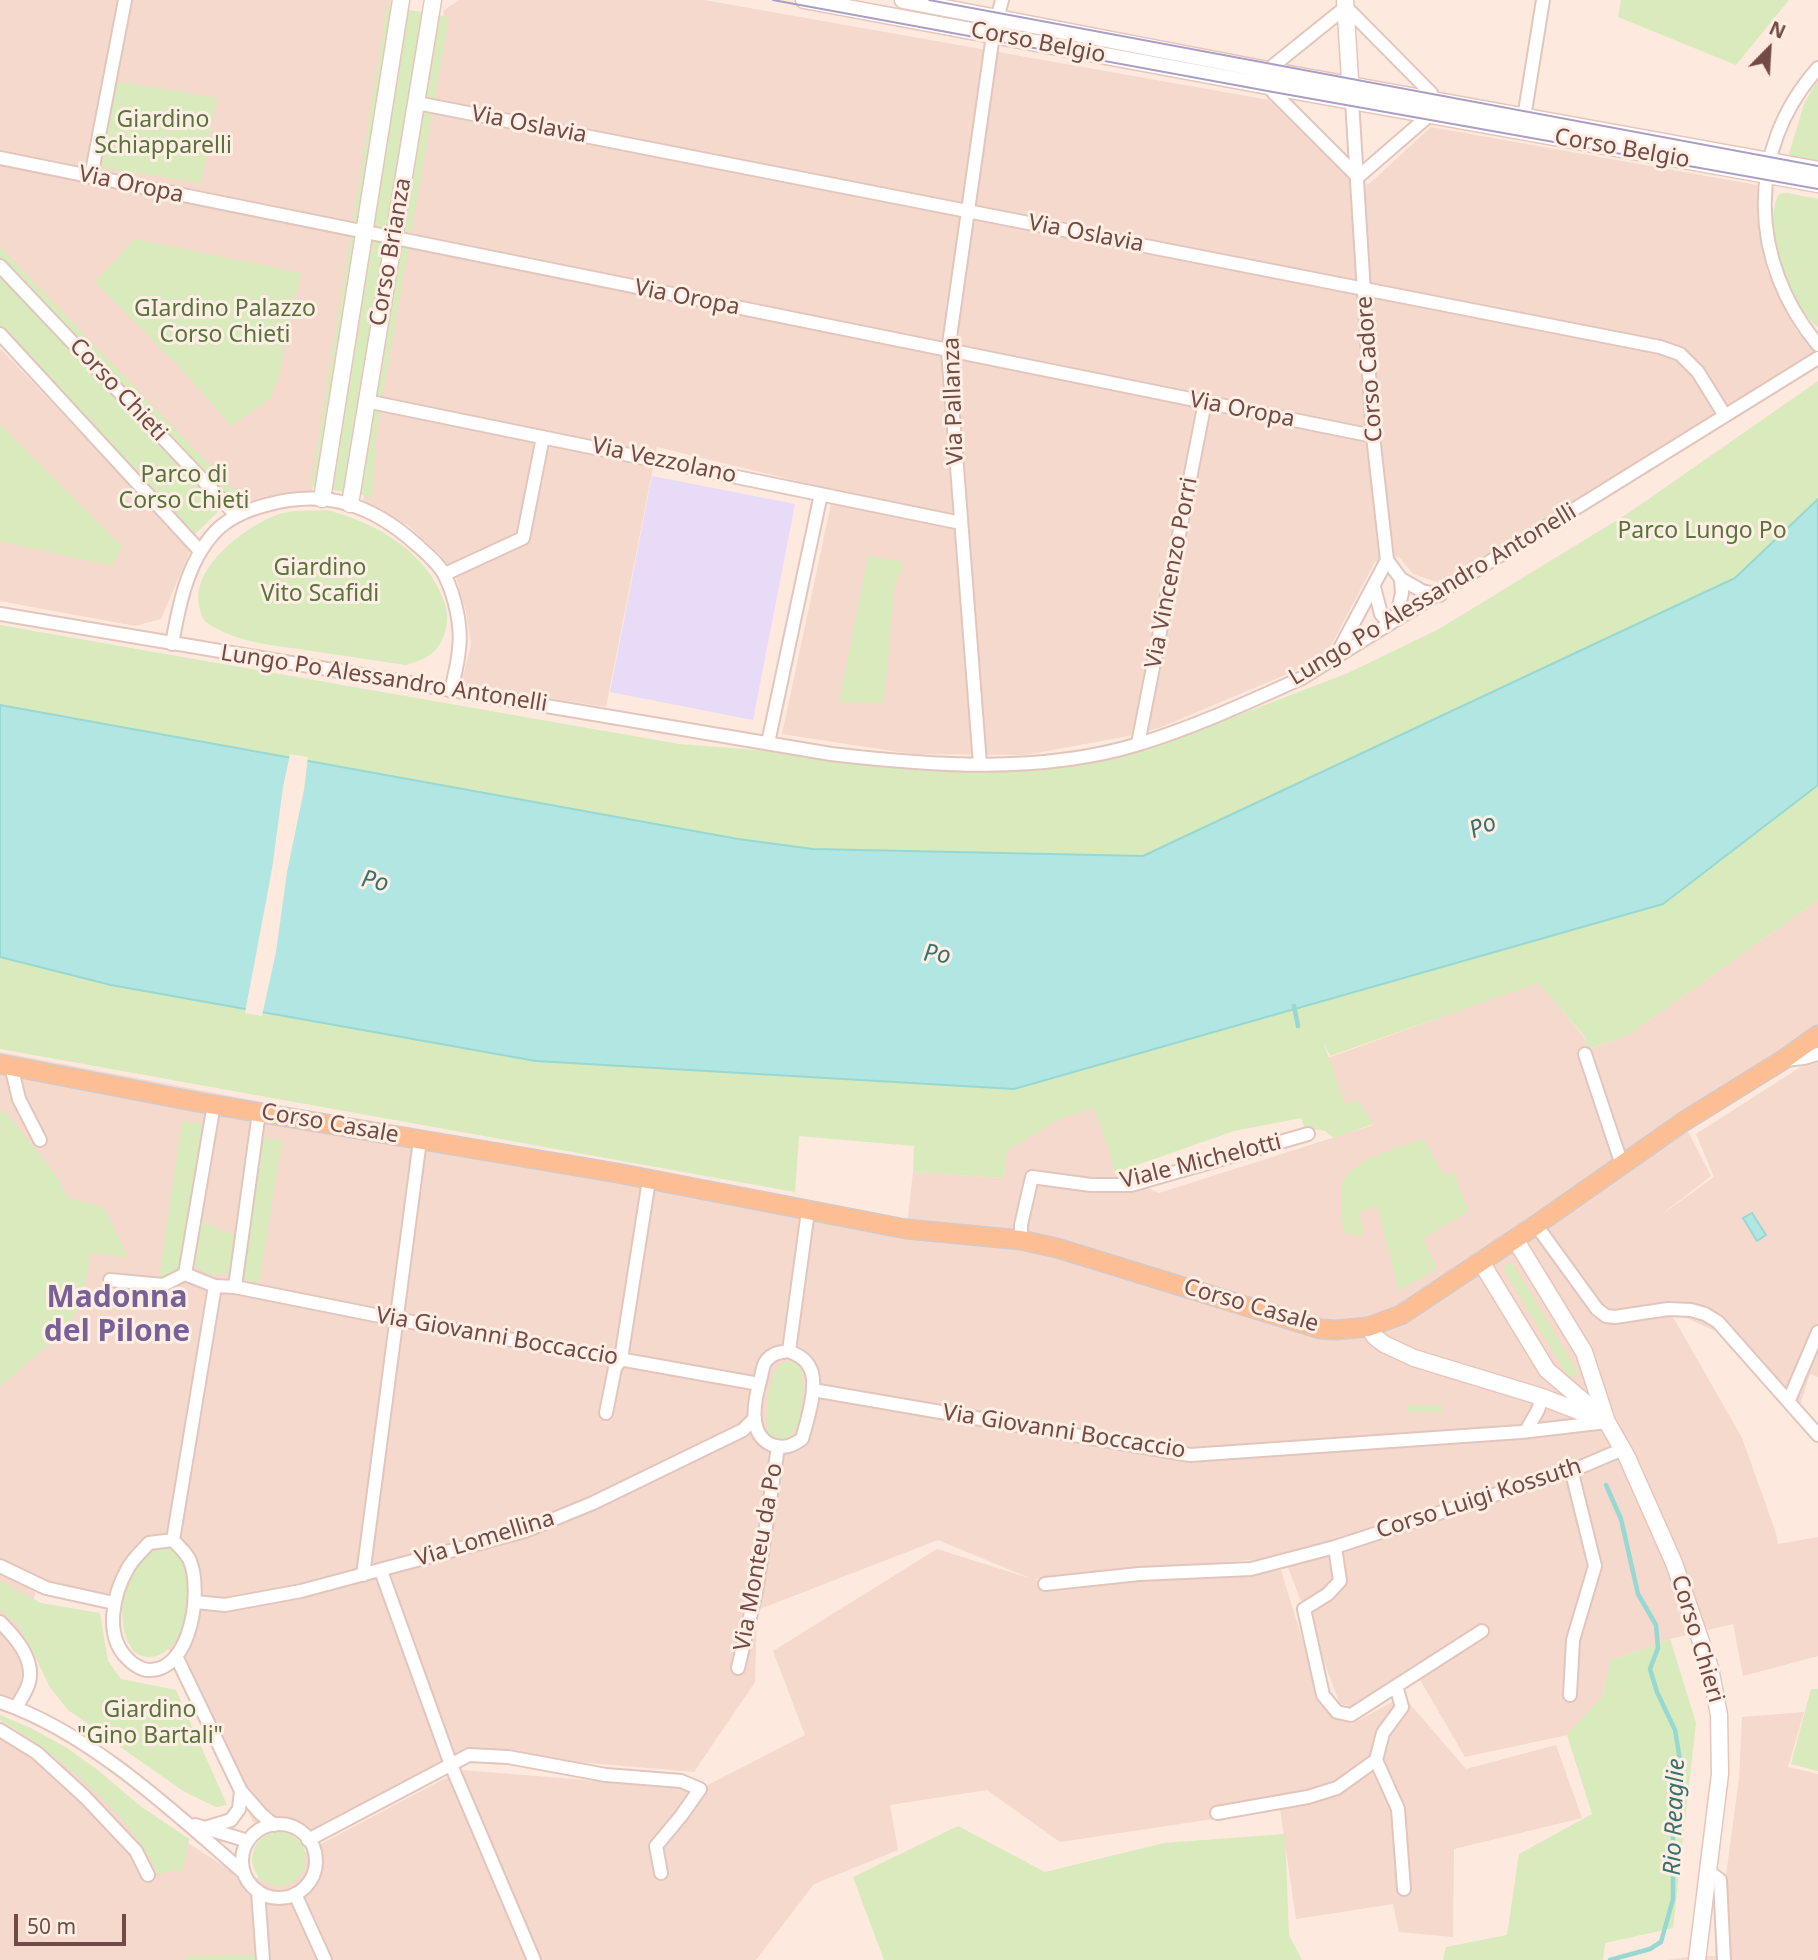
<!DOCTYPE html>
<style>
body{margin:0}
#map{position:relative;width:1818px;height:1960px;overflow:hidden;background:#fde9de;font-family:"Noto Sans",sans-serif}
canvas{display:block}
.north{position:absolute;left:1734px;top:14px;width:70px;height:70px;-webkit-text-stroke:5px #ffeee4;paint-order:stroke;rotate:24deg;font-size:19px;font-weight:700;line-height:28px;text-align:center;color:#734b46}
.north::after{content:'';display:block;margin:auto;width:24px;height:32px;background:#734b46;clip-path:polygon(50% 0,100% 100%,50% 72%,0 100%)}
.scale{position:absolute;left:14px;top:1914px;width:112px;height:32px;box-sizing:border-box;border:4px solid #734b46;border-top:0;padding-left:9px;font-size:21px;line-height:24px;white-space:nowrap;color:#734b46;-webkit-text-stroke:5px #ffeee4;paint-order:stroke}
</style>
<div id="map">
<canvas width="1818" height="1960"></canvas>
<div class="north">N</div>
<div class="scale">50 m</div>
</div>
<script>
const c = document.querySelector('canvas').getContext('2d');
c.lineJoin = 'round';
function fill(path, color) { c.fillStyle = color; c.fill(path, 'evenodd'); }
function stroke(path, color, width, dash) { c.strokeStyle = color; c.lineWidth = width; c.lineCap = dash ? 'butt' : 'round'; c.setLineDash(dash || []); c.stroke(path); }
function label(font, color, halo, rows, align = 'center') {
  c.font = font + ' "Noto Sans",sans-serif'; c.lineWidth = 6; c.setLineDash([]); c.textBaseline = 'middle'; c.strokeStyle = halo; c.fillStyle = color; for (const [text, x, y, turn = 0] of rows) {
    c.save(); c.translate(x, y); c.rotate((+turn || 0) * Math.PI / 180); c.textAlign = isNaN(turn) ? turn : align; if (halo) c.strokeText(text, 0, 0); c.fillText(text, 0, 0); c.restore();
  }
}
const residential = new Path2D(`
 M0,0H391L312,492L268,496L240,504L0,254Z
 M459,0H704L1269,100L1351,181L1369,184L1431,127L1757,185V216L1767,271L1796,330L1816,353L1439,583L1413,574L1399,557L1375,562L1328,651L1302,668L1159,728L1129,736L1025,755L912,754L782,734L834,490L657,447L606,707L461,684L471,645L466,612L457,580L439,554L409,526L363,501L444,10Z
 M0,348L191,549L161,619L135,626L0,601Z
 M1818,900V1027L1683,1122L1711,1176L1657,1218L1714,1177L1696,1134L1799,1068L1818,1063V1377L1810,1374L1798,1411L1715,1331L1669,1310L1742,1438L1776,1533L1778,1544L1818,1537V1656L1743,1676L1733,1624L1670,1639L1610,1661L1603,1695L1567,1735L1465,1757L1412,1666L1355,1707L1340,1704L1284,1557L1034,1579L1046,1584L1280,1567L1321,1700L1352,1724L1403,1696L1466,1769L1556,1745L1582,1818L1454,1849L1453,1937L1399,1932L1393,1904L1296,1919L1280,1809L1060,1842L987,1790L890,1805L898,1850L814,1884L756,1960H0V1723L249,1882L461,1770L700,1789L805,1735L773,1651L937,1549L1032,1579L938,1540L757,1610L755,1682L694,1772L461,1752L308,1840L253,1822L176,1656L114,1603L37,1584L23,1652L20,1700L0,1695V1052L907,1225L913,1172L1004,1178L1006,1150L1052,1115L1094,1107L1105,1111L1114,1173L1159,1193L1373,1125L1345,1105L1328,1058L1538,982L1584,1037L1589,1049L1630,1034Z
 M1804,1712L1788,1767L1818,1774V1960H1669L1692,1956H1715L1739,1779L1742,1717Z`);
const education = new Path2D(`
 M652,476L795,504L753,720L610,692Z`);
const green = new Path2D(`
 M1621,0H1789L1736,65L1618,17Z
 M387,6L449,17L377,428L372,497L311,486Z
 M1818,79V161L1793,157L1789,154L1804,104Z
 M116,81L217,98L201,183L100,167Z
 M1787,193L1818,199V327C1791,308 1761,224 1779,194Z
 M135,239L301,273L278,378L270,399L231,426L182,370L95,282Z
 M0,247L237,493L186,543L0,336Z
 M1818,381V499L1735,578L1143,856L813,849L738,839L0,705V625L679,744L887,760L1062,767L1153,748L1348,673L1439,629L1627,514Z
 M0,424L122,546L112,566L0,541Z
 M327,510C372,522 420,547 440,592C446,604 449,615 446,628C441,651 428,659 406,665C372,660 339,655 305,650C274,645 240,643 212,626C202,621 201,615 199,605C192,567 243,529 274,516C289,509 310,511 327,510Z
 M868,556L904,562L895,584L884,703L839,702Z
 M1818,785V900L1630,1034L1589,1049L1584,1036L1538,983L1330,1056L1323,1041L1345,1104L1358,1100L1373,1124L1334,1138L1325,1131L1304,1127L1301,1118L1234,1131L1114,1173L1110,1152L1094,1108L1060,1119L1007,1150L1004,1178L913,1172L914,1146L799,1136L795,1192L0,1049V957L111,985L536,1061L1014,1089L1663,904Z
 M0,1111L9,1116L59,1179L67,1197L105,1208L128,1258L91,1252L81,1305L65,1331L0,1386Z
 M182,1121L205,1124L182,1269L164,1278H159Z
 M263,1137L282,1140L259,1283L243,1280Z
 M1423,1139L1444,1175L1453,1172L1469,1211L1423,1239L1437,1268L1399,1291L1377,1206L1359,1212L1364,1235L1343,1233C1343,1221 1339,1194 1342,1183C1349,1161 1403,1146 1423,1139Z
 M200,1220L237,1237L232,1271C217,1277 204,1276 193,1263Z
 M1509,1263L1513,1264L1577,1371L1576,1376L1572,1378L1568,1376L1504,1270L1505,1265Z
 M788,1361L799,1366C807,1380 802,1426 791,1437L778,1441L769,1434L767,1427C766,1409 767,1364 788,1361Z
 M1407,1405L1441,1406V1412H1407Z
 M161,1547C164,1548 168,1547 171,1548C204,1557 190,1657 150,1657C143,1657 136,1655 132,1649C114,1623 123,1575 146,1554C149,1551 156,1549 161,1547Z
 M0,1581L41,1603L100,1613L108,1661L121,1679L176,1690L227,1805L216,1807L183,1791L68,1710L49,1686L36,1658L18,1625L0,1610Z
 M1670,1639L1696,1723L1673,1928L1605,1943L1603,1960H1443L1446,1947L1507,1935L1519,1854L1592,1814L1567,1735L1603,1695L1610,1661Z
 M1811,1689H1818V1771L1791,1764Z
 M0,1715L31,1728L67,1748L99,1771L139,1805L189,1839L183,1869L157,1874C135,1815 53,1752 0,1720Z
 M958,1826L1045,1872L1164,1843L1285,1834L1289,1935L1302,1960H884L853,1877Z
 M252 1859a27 27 0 1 1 54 0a27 27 0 1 1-54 0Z
 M259,1955L258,1960H183L192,1956Z`);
const water = new Path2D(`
 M1818,499V785L1663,904L1014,1089L536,1061L111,985L0,957V705L738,839L813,849L1143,856L1735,578Z
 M1752,1213L1766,1235L1757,1241L1743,1218Z`);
const pier = new Path2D(`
 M290,754L308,757L304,790L287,872L276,952L262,1016L245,1013L272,869L283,787Z`);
const stream = new Path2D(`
 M1294,1006L1298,1026
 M1606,1485L1621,1519L1638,1594L1656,1625L1658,1648L1650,1669L1657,1692L1675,1730L1681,1766L1673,1826V1899L1661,1942L1650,1949L1610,1960`);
const street = new Path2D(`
 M1346,7L1431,93L1425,119L1358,177L1273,92L1274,65Z
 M1818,68C1745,150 1749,262 1818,345
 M1352,101L1373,436L1387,560L1401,579L1422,591L1440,595
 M417,103L1660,347L1680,354L1698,372L1724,414
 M1523,124L1543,0
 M0,158L1373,436
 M91,177L125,0
 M0,266L236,515
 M0,334L200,551
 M366,401L961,523
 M445,574L523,538L543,437
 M1374,587L1381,614L1389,623
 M0,614L831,754C933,766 1040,774 1139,744C1195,727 1248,702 1302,678L1818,358
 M1396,619L1402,593L1401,579
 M172,644C179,605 187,562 215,532C229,517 247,510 266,505C325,488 373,505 417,545C427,554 440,565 445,576C455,596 462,627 459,649C458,663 454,677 451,691
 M1337,654L1387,560
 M768,743L821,494
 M1138,744L1205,402
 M980,764L948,351L993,35L1002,0
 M1585,1054L1622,1165
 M1784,1060L1804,1058L1818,1054
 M11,1066L19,1099L40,1140
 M214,1104L185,1274L215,1286L235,1287L259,1112
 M1536,1225L1597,1309L1606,1316L1615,1317L1668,1309L1691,1310L1705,1314L1718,1322L1818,1435
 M1021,1240V1225L1032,1177L1091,1185H1131L1308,1134
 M110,1280L163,1285L185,1274
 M235,1287L395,1319L759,1384
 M789,1351C798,1355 806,1359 810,1368C819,1384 807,1422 802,1439C792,1446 784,1449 772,1445C746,1434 755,1398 761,1377C762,1372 763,1365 766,1361C772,1353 780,1352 789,1351Z
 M789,1351L808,1211
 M813,1390L1190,1455L1521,1432L1607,1422
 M1789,1400L1818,1332
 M606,1413L615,1368L621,1359L649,1180
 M1526,1431L1538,1410L1542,1397
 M173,1540C178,1546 187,1553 190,1561C202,1590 192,1668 151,1670C143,1671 132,1664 127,1658C104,1635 113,1594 128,1568C133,1559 142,1551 149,1543Z
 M173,1540L215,1286
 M1335,1547L1340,1581L1328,1594L1304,1609L1323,1695L1337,1712L1351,1715L1482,1631
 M0,1566L46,1588L114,1603
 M381,1571L451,1765L534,1960
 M363,1575L420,1140
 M1045,1584L1139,1574L1251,1569L1335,1547L1583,1466L1623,1449
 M196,1602L225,1605L301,1591L525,1531L593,1503L743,1430L755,1418
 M0,1622C15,1637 35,1659 29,1682C27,1691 20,1700 16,1708
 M176,1656L241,1791L261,1814L274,1825
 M738,1668L756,1592L778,1447
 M1396,1686L1402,1707L1383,1733L1376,1760L1398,1809L1404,1889
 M1570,1695L1573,1640L1595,1566L1571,1469
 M0,1702C89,1732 173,1811 243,1872
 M0,1730L37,1753L85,1797L136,1851L148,1875
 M1217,1813L1308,1797L1337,1788L1376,1760
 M242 1861a37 37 0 1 1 74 0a37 37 0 1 1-74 0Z
 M195,1825L248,1841
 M205,1828L231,1820L239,1809L241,1791
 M308,1840L469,1755L508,1757L606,1775L681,1781L700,1789L681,1816L656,1846L661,1873
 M1707,1870L1720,1880L1724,1960
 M258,1891L263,1960
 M295,1894L325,1960`);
const secondary = new Path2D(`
 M804,0L1273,87L1818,184
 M903,0L1273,71L1818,170
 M1345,0L1351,95
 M322,499L401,0
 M350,504L433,0
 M1515,1239L1584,1352L1607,1422L1627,1457L1674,1563L1710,1668L1719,1715L1720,1774L1697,1960
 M1481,1262L1547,1370L1595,1411
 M1368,1327L1375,1337L1384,1344L1414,1358L1542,1397L1607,1422`);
const primary = new Path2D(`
 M0,1064L197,1102L617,1173L906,1229L1021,1240L1057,1248L1320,1329L1336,1330L1368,1327L1401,1315L1536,1225L1683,1122L1783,1060L1818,1035`);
const tram = new Path2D(`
 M773,0L1273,92L1818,189
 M929,0L1818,166`);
const streetNames = [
 ["Corso Belgio",1038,43,11],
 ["Via Oslavia",529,125,11],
 ["Corso Belgio",1622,149,10],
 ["Via Oropa",131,185,12],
 ["Via Oslavia",1086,234,11],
 ["Corso Brianza",391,252,-80],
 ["Via Oropa",687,298,11],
 ["Corso Cadore",1370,369,-94],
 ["Corso Chieti",118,390,47],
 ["Via Pallanza",954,401,-92],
 ["Via Oropa",1242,410,11],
 ["Via Vezzolano",664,461,12],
 ["Via Vincenzo Porri",1172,573,-79],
 ["Lungo Po Alessandro Antonelli",1433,595,-31],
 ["Lungo Po Alessandro Antonelli",384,679,9],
 ["Corso Casale",330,1124,10],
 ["Viale Michelotti",1201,1162,-14],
 ["Corso Casale",1251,1306,16],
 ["Via Giovanni Boccaccio",497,1337,10],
 ["Via Giovanni Boccaccio",1064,1432,9],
 ["Corso Luigi Kossuth",1479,1499,-18],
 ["Via Lomellina",485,1539,-17],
 ["Via Monteu da Po",759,1557,-80],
 ["Corso Chieri",1697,1639,73]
];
const parkNames = [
 ["Giardino",163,120],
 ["Schiapparelli",163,146],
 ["GIardino Palazzo",225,309],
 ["Corso Chieti",225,335],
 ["Parco di",184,475],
 ["Corso Chieti",184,501],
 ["Parco Lungo Po",1702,531],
 ["Giardino",320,568],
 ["Vito Scafidi",320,594],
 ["Giardino",150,1710],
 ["\"Gino Bartali\"",150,1736]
];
const waterNames = [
 ["Po",1483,827,-22],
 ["Po",375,882,12],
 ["Po",937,955,7],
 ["Rio Reaglie",1675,1817,-88]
];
const districtNames = [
 ["Madonna",117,1298],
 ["del Pilone",117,1332]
];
fill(residential, '#f4d9cc');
fill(education, '#e7dbf8');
fill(green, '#d9eabc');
fill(water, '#b2e6e2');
stroke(water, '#98d8d3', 2);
fill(pier, '#fde9de');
stroke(stream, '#98d8d3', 4.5);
stroke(street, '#e2c6bd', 16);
stroke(secondary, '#e8c5ba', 19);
stroke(primary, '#d5c9c8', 21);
stroke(street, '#fff', 12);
stroke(secondary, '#fff', 16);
stroke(primary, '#febe93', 18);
stroke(tram, '#aa9ec5', 2);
label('23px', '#734b46', '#ffeee4', streetNames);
label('23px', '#58743c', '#ffeee4', parkNames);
label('italic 24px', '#37726f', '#ffeee4', waterNames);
label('bold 30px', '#786196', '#ffeee4', districtNames);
</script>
